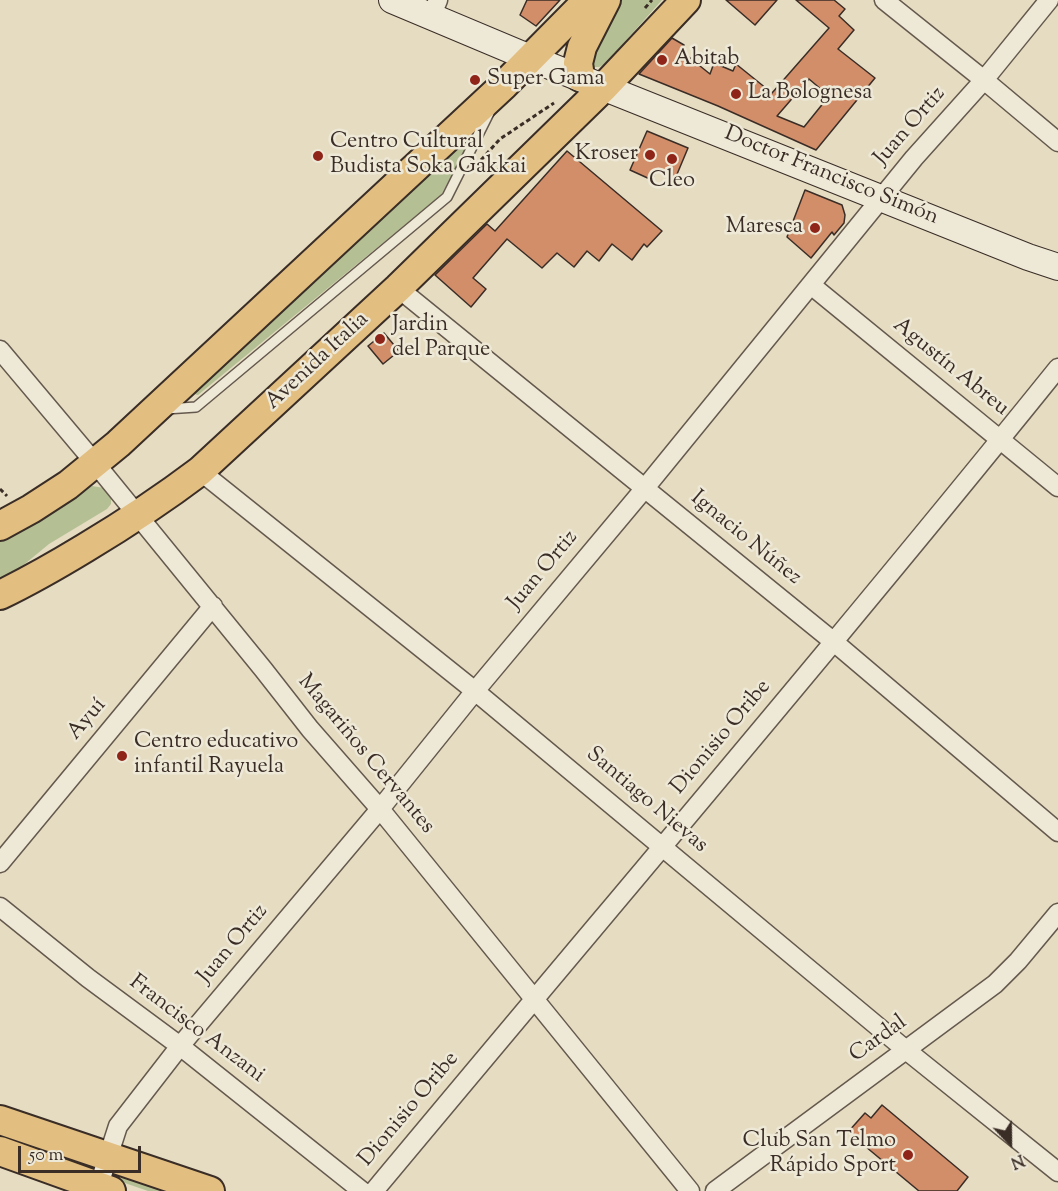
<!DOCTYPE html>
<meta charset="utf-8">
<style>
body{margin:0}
#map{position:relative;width:1058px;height:1191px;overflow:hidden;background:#e5dcc2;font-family:"Sorts Mill Goudy",serif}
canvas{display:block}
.north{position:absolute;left:980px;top:1113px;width:60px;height:60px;-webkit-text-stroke:4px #eee8d7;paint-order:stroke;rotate:158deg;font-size:16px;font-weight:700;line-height:24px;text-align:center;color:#3a2d26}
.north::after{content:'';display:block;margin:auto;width:21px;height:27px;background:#3a2d26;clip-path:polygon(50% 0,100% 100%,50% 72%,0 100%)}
.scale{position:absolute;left:18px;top:1146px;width:123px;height:27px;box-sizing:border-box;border:3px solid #3a2d26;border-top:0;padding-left:8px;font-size:18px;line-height:21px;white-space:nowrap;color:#3a2d26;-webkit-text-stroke:4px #eee8d7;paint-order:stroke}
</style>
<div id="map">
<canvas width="1058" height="1191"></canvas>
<div class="north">N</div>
<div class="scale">50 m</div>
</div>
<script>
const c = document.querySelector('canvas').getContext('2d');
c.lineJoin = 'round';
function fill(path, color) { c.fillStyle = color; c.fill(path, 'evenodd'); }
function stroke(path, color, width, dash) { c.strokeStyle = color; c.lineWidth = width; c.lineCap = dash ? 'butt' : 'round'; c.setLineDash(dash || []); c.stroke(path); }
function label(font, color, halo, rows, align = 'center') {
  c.font = font + ' "Sorts Mill Goudy",serif'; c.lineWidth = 5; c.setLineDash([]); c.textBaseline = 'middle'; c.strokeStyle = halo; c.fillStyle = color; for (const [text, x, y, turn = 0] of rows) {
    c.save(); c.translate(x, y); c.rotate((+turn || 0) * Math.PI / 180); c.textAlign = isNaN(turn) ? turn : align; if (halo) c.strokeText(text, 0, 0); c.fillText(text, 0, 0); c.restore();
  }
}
const green = new Path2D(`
 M618,0H662L604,65L599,67H591L586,56Z
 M472,133L473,135L441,195L198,395L194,394L193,393Z
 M92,486L104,488L111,495V504L107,509L49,544L9,577L0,582V539Z
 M119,1175L172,1191H148L119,1181L117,1179Z`);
const building = new Path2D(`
 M527,0H560L536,26L520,15Z
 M726,0H777L755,25Z
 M796,0H834L845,9L839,16L854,30L838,49L875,78L816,150L718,106L639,74L672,38L684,45L680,50L710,74L714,63L733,71L736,64L772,93L829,28ZM809,79L829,96L804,127L777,116Z
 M647,131L688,148L675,179L656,171L652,180L630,170Z
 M567,151L662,231L647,247L644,244L632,260L612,244L599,261L587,251L574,267L557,253L542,268L507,239L473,278L486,289L471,307L435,275L487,224L495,231Z
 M805,190L842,205L845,215L844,223L834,235L832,232L811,258L787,237Z
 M384,333L399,351L383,364L368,346Z
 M882,1105L968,1177L957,1191H919L848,1132L865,1113L871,1118Z`);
const path = new Path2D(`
 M645,8L652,0
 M481,160L500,139L554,103
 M0,489L7,496`);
const lane = new Path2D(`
 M166,409L196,407L447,197L489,113`);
const street = new Path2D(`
 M884,0L984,80L1058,142
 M431,17L438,0
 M811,285L1058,487
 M398,288L834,642L1058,832
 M0,350L95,463L263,669L310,729L380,809L690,1191
 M200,471L475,691L906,1050L1058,1172
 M0,863L213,606
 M0,907L88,978L180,1046L362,1191
 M97,1191L118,1126L180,1046L380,809L475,691L645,488L914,158L984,80L1049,0
 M374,1191C602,917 834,646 1058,368
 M715,1191L995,984L1018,961L1058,913`);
const secondary = new Path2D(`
 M392,0L530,58L1028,257L1058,267`);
const primary = new Path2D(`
 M580,77L578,63L582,47L606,0
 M0,526L31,509L68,485L118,444L504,85L588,0
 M0,595C29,581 57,565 85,548C125,524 163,499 200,471L398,288L604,87L686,0
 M0,1120L210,1191
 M0,1151L111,1191`);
const markers = [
 [662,60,6,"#8f2418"],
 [475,80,6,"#8f2418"],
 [736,94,6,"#8f2418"],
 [650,155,6,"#8f2418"],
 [318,156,6,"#8f2418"],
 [672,159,6,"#8f2418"],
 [815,228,6,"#8f2418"],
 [380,339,6,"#8f2418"],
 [122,756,6,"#8f2418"],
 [908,1155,6,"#8f2418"]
];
const poiNames = [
 ["Abitab",674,60],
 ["Super Gama",487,80],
 ["La Bolognesa",748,94],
 ["Centro Cultural",330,143],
 ["Budista Soka Gakkai",330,168],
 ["Kroser",638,155,"right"],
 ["Cleo",672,182,"center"],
 ["Maresca",803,228,"right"],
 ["Jardin",392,326],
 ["del Parque",392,351],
 ["Centro educativo",134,743],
 ["infantil Rayuela",134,768],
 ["Club San Telmo",896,1142,"right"],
 ["Rápido Sport",896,1167,"right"]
];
const streetNames = [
 ["Juan Ortiz",911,127,-49],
 ["Doctor Francisco Simón",831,177,22],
 ["Avenida Italia",318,362,-43],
 ["Agustín Abreu",950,368,39],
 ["Ignacio Núñez",745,539,39],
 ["Juan Ortiz",544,571,-50],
 ["Ayuí",88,720,-50],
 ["Dionisio Oribe",722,738,-50],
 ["Magariños Cervantes",365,755,50],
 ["Santiago Nievas",646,801,40],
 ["Juan Ortiz",234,945,-50],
 ["Francisco Anzani",196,1030,37],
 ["Cardal",879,1040,-36],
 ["Dionisio Oribe",410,1110,-50]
];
fill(green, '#b4c094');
fill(building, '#d28d69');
stroke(building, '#3a2d26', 1.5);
stroke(lane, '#65594d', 12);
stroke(street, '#65594d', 21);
stroke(secondary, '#3a2d26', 28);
stroke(primary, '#3a2d26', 32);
stroke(path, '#3a2d26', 3, [4.5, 3]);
stroke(lane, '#eee8d7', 9);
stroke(street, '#eee8d7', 18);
stroke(secondary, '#eee8d7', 26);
stroke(primary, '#e2be81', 28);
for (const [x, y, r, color] of markers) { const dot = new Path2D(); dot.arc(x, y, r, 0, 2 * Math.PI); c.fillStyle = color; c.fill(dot); stroke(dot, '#eee8d7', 2); }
label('22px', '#3a2d26', '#eee8d7', poiNames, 'left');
label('22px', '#3a2d26', '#eee8d7', streetNames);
</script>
